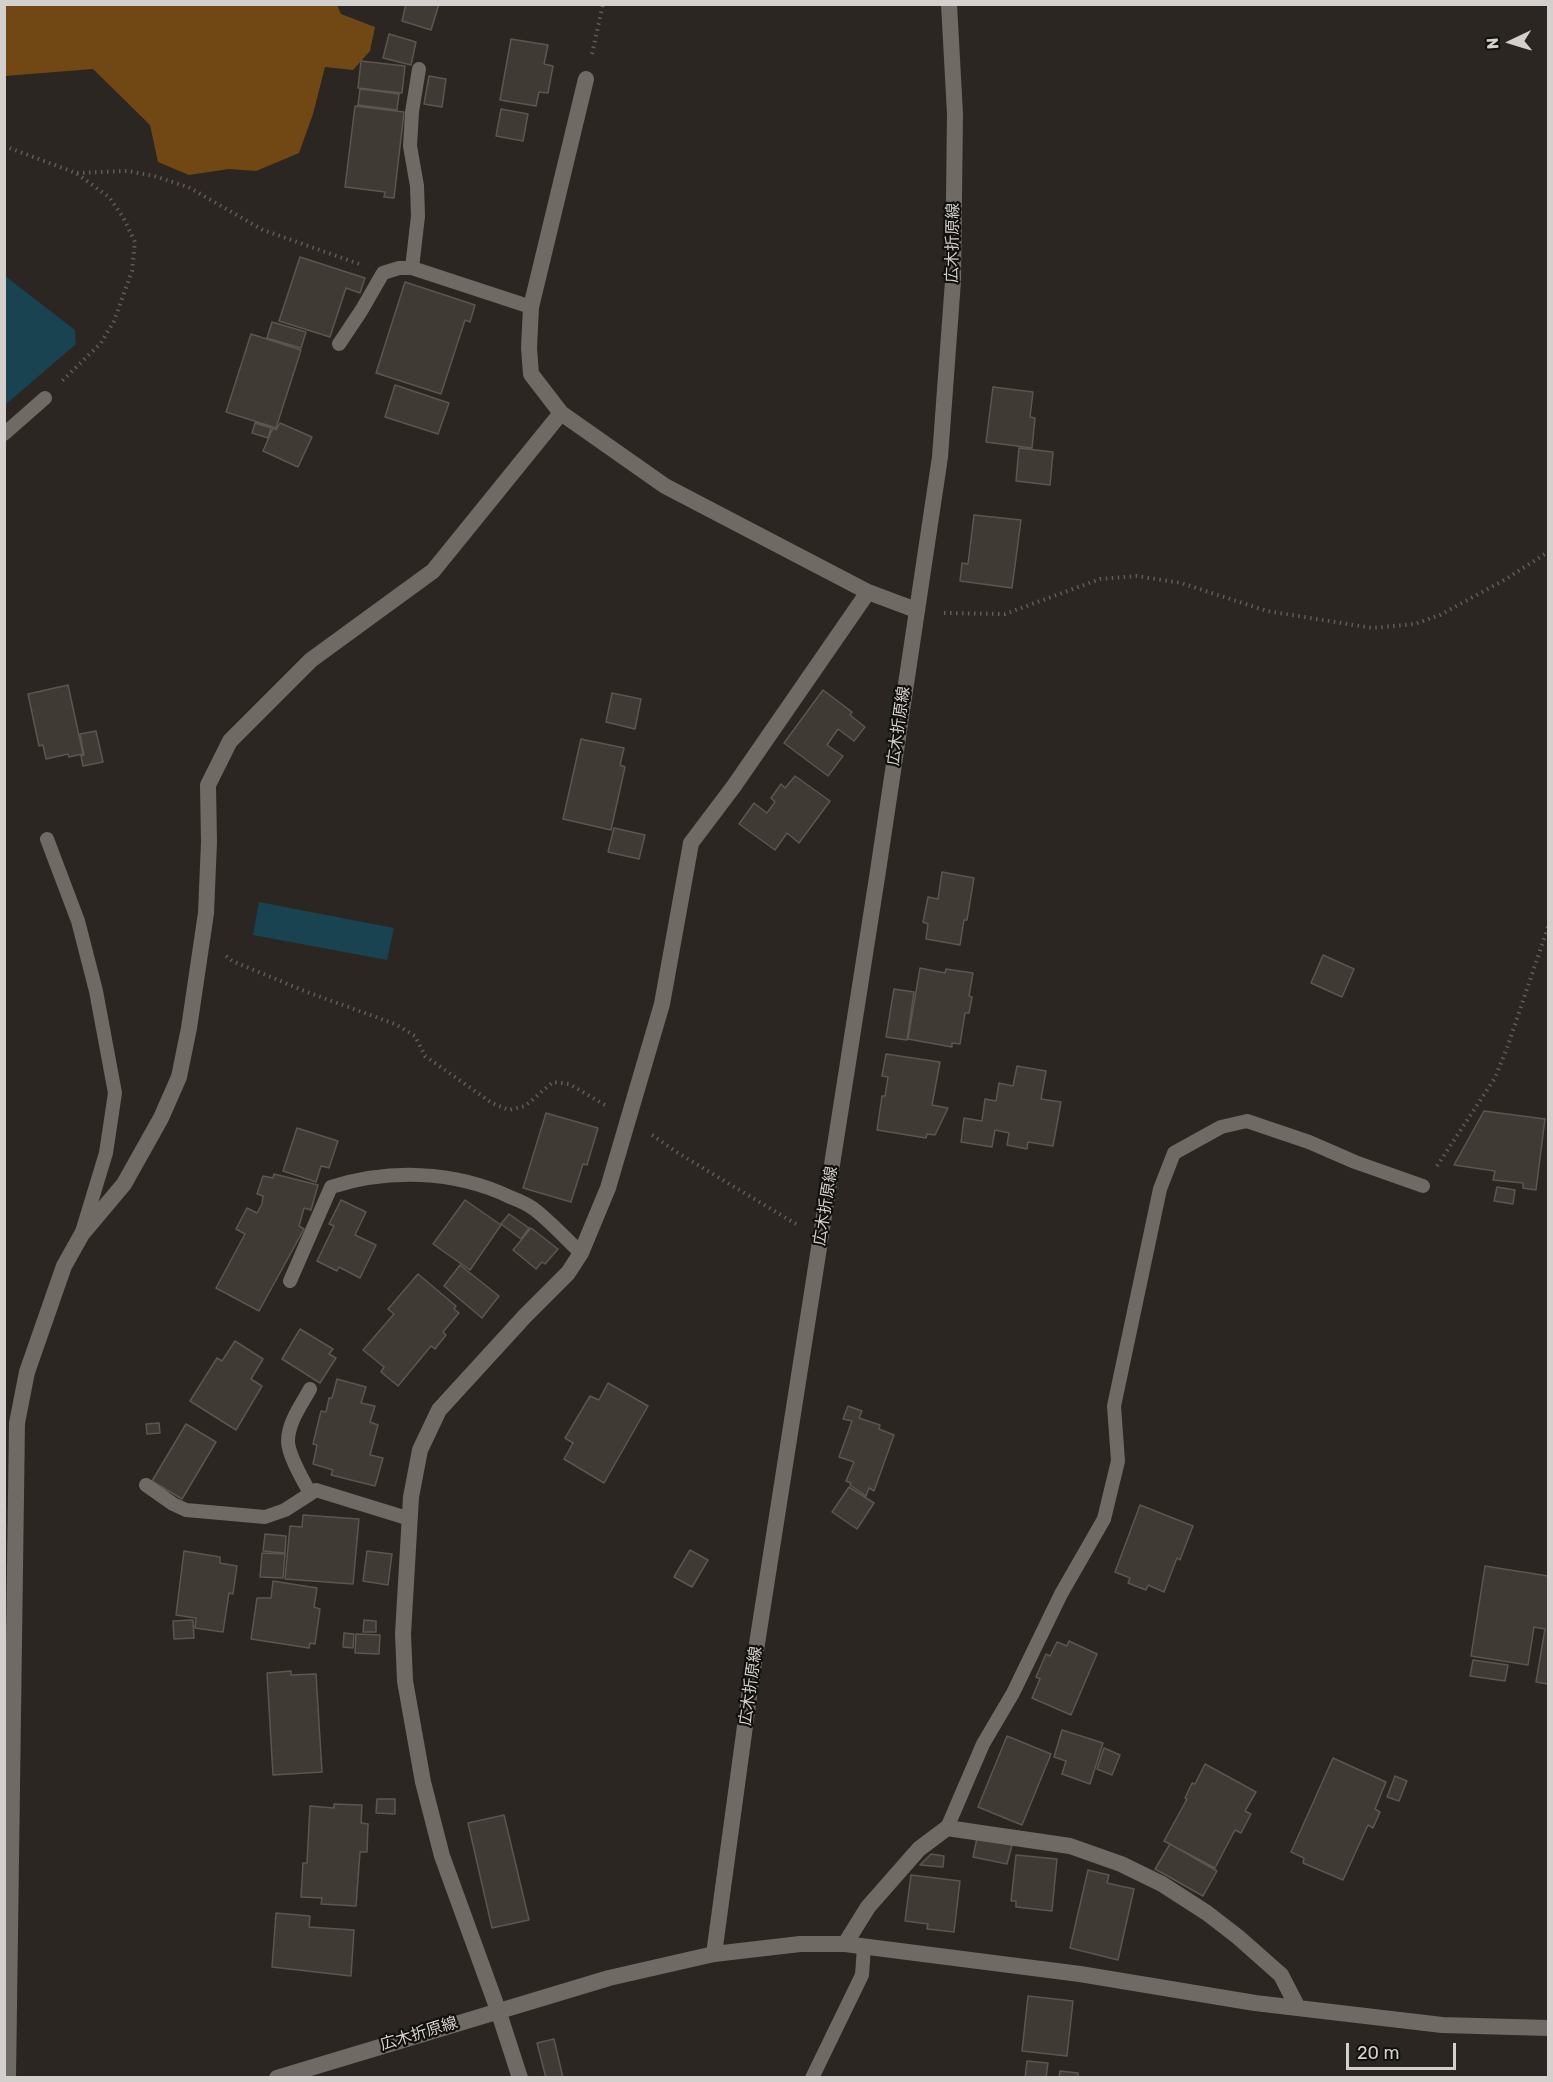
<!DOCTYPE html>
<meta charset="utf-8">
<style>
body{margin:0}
#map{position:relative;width:1553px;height:2082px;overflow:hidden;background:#2b2621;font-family:Rubik,sans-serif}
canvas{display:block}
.frame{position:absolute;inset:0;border:6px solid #d4d0cd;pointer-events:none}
.north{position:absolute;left:1481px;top:12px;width:60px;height:60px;-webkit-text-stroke:4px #12100d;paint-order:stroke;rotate:266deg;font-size:16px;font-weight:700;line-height:24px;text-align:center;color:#d4d0cd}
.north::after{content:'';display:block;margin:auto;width:21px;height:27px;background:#d4d0cd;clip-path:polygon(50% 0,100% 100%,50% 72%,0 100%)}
.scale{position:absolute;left:1346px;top:2043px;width:110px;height:27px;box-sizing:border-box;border:3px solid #d4d0cd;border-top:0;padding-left:8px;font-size:18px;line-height:21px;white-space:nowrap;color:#d4d0cd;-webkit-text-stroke:4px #12100d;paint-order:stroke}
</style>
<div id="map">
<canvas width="1553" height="2082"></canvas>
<div class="frame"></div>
<div class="north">N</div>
<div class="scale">20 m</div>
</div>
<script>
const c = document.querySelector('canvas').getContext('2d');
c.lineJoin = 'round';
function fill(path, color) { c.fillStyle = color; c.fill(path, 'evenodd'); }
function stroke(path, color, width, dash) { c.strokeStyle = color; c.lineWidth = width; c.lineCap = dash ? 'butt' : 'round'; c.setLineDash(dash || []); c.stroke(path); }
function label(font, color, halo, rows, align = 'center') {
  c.font = font + ' Rubik,"Noto Sans JP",sans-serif'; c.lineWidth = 4.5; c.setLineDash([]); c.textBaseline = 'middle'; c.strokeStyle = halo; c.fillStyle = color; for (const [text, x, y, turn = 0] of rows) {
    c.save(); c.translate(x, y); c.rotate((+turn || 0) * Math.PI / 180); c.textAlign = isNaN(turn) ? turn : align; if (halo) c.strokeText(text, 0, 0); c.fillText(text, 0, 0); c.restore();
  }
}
const forest = new Path2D(`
 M4,5H337L341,14L375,27L370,51L353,70L325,67L313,114L299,153L256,171L229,169L189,175L158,162L150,125L93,69L5,76Z`);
const water = new Path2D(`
 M5,276L75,330L76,344L5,405Z
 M259,902L394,928L387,960L253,935Z`);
const building = new Path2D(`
 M406,4H439L431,30L402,21Z
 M389,34L416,42L411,65L383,58Z
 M511,39L548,45L544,64L553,66L548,93L539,92L536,106L500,100Z
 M361,61L405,66L402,93L358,88Z
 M429,76L446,79L442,107L424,104Z
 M360,89L399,94L397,110L358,105Z
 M355,106L404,112L394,198L384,197L385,192L345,187Z
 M501,109L528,114L523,141L496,136Z
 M300,257L365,278L360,293L346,288L330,337L279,321Z
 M405,282L475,305L470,322L465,320L441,394L376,373Z
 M272,322L306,332L301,348L267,338Z
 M251,334L301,350L276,428L226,412Z
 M395,385L449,403L438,434L385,417Z
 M993,387L1033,392L1030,417L1035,418L1032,448L986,442Z
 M255,423L271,428L268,438L252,433Z
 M280,423L312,437L298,467L263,451L273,428L276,430Z
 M1019,448L1053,452L1050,485L1016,481Z
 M974,515L1021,520L1012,588L960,581L962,563L968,564Z
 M68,685L83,754L69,757L68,754L46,759L43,745L39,746L28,694Z
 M823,690L852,712L850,715L865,727L854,741L838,729L827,745L843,756L828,776L784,743Z
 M612,693L641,699L635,729L606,722Z
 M96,731L103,762L83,766L81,756L84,755L80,734Z
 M581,739L624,748L620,765L625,767L611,830L563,819Z
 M795,776L830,801L799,843L787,833L775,850L739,824L754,803L767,813L775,802L771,798L781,784L785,788Z
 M614,828L645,835L639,859L608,852Z
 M942,872L974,878L967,920H964L960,945L926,939L928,924L923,922L928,897L938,899Z
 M1323,955L1354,969L1342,997L1311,983Z
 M920,968L945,973L946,969L973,973L969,996L972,997L969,1013H965L960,1044L952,1043V1047L908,1039Z
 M894,989L914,992L907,1040L886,1037Z
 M886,1054L940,1062L932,1105L948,1108L935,1135L927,1134L926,1138L877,1130L882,1096H885L888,1077L882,1076Z
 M1017,1066L1046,1071L1041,1099L1061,1102L1053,1146L1028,1142L1027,1149L1007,1145L1009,1133L995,1130L992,1147L961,1142L964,1118L982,1121L985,1099L996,1101L999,1083L1013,1086Z
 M1484,1111L1545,1119L1536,1190L1523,1188V1183L1493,1180L1495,1171L1454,1165Z
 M546,1113L598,1128L587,1165L583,1164L571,1202L523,1188Z
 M297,1128L338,1141L329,1168L321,1166L316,1182L283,1171Z
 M274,1174L318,1185L311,1210L304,1208L299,1226L304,1229L259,1311L216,1288L245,1234L236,1229L247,1208L257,1213L262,1204L263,1196L257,1194L263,1176L273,1178Z
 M1497,1187L1515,1190L1513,1204L1494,1201Z
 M341,1200L366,1212L355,1235L376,1245L360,1278L339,1267L337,1271L317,1261L334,1226L329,1224Z
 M465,1200L501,1225L470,1270L433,1244Z
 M509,1214L529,1228L521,1239L501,1224Z
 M531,1228L558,1249L545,1264L542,1262L536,1269L513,1250Z
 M460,1265L499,1296L482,1318L444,1286Z
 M418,1274L456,1306L454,1309L459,1313L443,1332L446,1335L435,1349L431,1346L398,1386L381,1372L384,1367L363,1350L394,1314L388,1309Z
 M300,1329L333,1349L329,1354L336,1358L320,1383L282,1359Z
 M235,1341L263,1359L251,1379L262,1386L236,1430L190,1401L217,1358L222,1361Z
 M337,1379L366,1387L361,1403L375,1406L370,1422L378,1425L370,1455L383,1458L375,1486L331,1475L333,1470L313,1464L317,1445L313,1444L321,1411L326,1412L329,1398H332Z
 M608,1383L648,1406L604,1483L564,1459L573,1443L565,1438L590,1396L599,1400Z
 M848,1406L862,1411L859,1418L880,1425L879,1429L894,1435L874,1491L869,1488L866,1496L850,1485L851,1483L846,1481L854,1462L839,1457L852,1421L843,1419Z
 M159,1423L160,1433L147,1434L146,1424Z
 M186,1424L216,1442L182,1499L152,1481Z
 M849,1487L874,1503L857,1529L832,1512Z
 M1140,1505L1193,1526L1180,1560L1177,1558L1164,1592L1148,1585L1146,1590L1128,1583L1130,1578L1115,1572Z
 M303,1515L359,1519L353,1584L285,1579L290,1526L302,1527Z
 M265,1534L286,1536L285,1553L263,1551Z
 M690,1550L708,1560L692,1587L674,1577Z
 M184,1551L220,1557V1563L237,1566L233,1594L229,1593L223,1632L195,1628L196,1618L176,1615Z
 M367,1551L392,1554L388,1585L363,1581Z
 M262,1553L285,1554L283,1578L260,1577Z
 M1485,1566L1548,1576V1684L1536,1682L1545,1629L1534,1627L1528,1665L1471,1656Z
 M273,1581L317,1588L314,1607L320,1609L315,1644L310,1643L309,1648L251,1639L257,1598H271Z
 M193,1620L194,1638L174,1639L173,1621Z
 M364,1620L376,1621V1632H363Z
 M344,1633L354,1634L353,1648L343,1647Z
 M356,1634L380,1635L379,1654L355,1653Z
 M1069,1641L1097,1654L1071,1715L1032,1698L1040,1679L1036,1677L1046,1654L1050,1656L1057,1642L1067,1646Z
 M1473,1660L1508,1665L1505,1681L1470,1676Z
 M291,1671V1675L316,1674L322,1772L273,1775L267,1673Z
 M1062,1730L1103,1743L1090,1784L1062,1774L1066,1761L1054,1757Z
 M1007,1736L1051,1754L1022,1825L978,1807Z
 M1104,1748L1120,1755L1112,1775L1097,1769Z
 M1333,1758L1386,1782L1375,1809L1380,1812L1373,1828L1368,1825L1343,1880L1303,1863L1304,1858L1291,1852Z
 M1205,1764L1256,1792L1245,1811L1251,1814L1241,1833L1235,1830L1215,1868L1164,1841L1187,1799L1185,1798L1192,1783L1195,1784Z
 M1395,1776L1407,1781L1399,1801L1387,1797Z
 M377,1799H395V1814L376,1813Z
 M334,1804L362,1805L361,1823L368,1824L367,1852H360L356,1906L321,1904L322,1898L301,1897L303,1863H307L310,1806L334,1808Z
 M504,1815L529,1920L492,1928L468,1823Z
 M977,1838L1012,1845L1007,1864L973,1857Z
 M1170,1844L1217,1871L1203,1896L1155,1869Z
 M931,1854L944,1856L943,1867L920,1865Z
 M1016,1855L1057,1859L1052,1911L1016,1907V1901H1011Z
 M1088,1870L1109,1875L1107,1883L1134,1889L1118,1960L1070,1948Z
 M911,1875L960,1881L954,1932L927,1929L928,1924L905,1921Z
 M276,1913L310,1916L309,1927L354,1930L351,1976L272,1967Z
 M1028,1996L1073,2001L1067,2056L1022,2051Z
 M554,2039L563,2078H546L537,2043Z
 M1027,2061L1048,2063L1046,2078H1025Z
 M1060,2071L1078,2073V2078H1059Z`);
const path = new Path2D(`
 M592,54L603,4
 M4,146L76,173L109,197L123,217L135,242L132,271L114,321L101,343L62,381
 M77,173L128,171L154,176L188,187L263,230L359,264
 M944,613L1005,614L1100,579L1137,576L1181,583L1267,611L1372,628L1415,624L1440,615L1506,579L1548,552
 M226,956L232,961L307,992L395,1024L415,1036L425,1056L492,1103L509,1110L525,1106L553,1082L569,1084L605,1105
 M652,1135L678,1153L796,1224
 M1437,1166L1495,1078L1507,1048L1548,927`);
const service = new Path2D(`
 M412,268L418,216L417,186L410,146L412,112L419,69
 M339,344L361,311L383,273L399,268H412L531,307
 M4,434L45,398
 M47,839L78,921L96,991L115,1093L106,1153L82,1232
 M290,1281L331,1187C388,1169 454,1170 510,1197C518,1200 527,1204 534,1209C551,1222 566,1239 581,1253
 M146,1485L173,1504L186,1510L265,1517L285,1510L316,1490L410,1519
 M310,1493C303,1480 288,1455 288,1441C288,1422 302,1404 310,1389
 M947,1828L983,1744L1013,1693L1061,1594L1104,1519L1118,1461L1114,1406L1160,1189L1174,1153L1221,1127L1247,1121L1309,1142L1355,1162L1423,1186
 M812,2078L862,1975L864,1947`);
const minor = new Path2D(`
 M586,79L531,307L529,348L531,374L561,413L665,486L868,592L916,610
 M845,1944L868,1907L919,1849L947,1828L1070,1846L1121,1864L1162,1884L1207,1913L1238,1937L1281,1975L1298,2008
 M714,1954L800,1944H845L1080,1974L1255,2003L1442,2025L1548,2028
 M8,2078L17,1423L27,1372L64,1266L82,1234L124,1184L161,1118L179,1077L189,1028L206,913L209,842L208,785L230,741L311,660L433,571L561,413
 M520,2078L498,2010L442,1856L423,1782L405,1681L403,1634L411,1497L420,1450L439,1410L525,1316L568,1273L581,1253L608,1188L662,1004L691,843L734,786L868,592`);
const secondary = new Path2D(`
 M277,2078L609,1978L714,1954L751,1682L878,871L940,457L953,281L955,114L949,4`);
const streetNames = [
 ["広木折原線",953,243,-89],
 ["広木折原線",899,726,-82],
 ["広木折原線",826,1206,-81],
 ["広木折原線",751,1686,-82],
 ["広木折原線",419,2034,-17]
];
fill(forest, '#714813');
fill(water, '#194351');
fill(building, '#3f3a34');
stroke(building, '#5b5650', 1.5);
stroke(path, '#605c57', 4, [1.5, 4.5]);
stroke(service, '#6f6a64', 14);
stroke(minor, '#6f6a64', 16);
stroke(secondary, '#6f6a64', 16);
label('16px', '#d4d0cd', '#12100d', streetNames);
</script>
